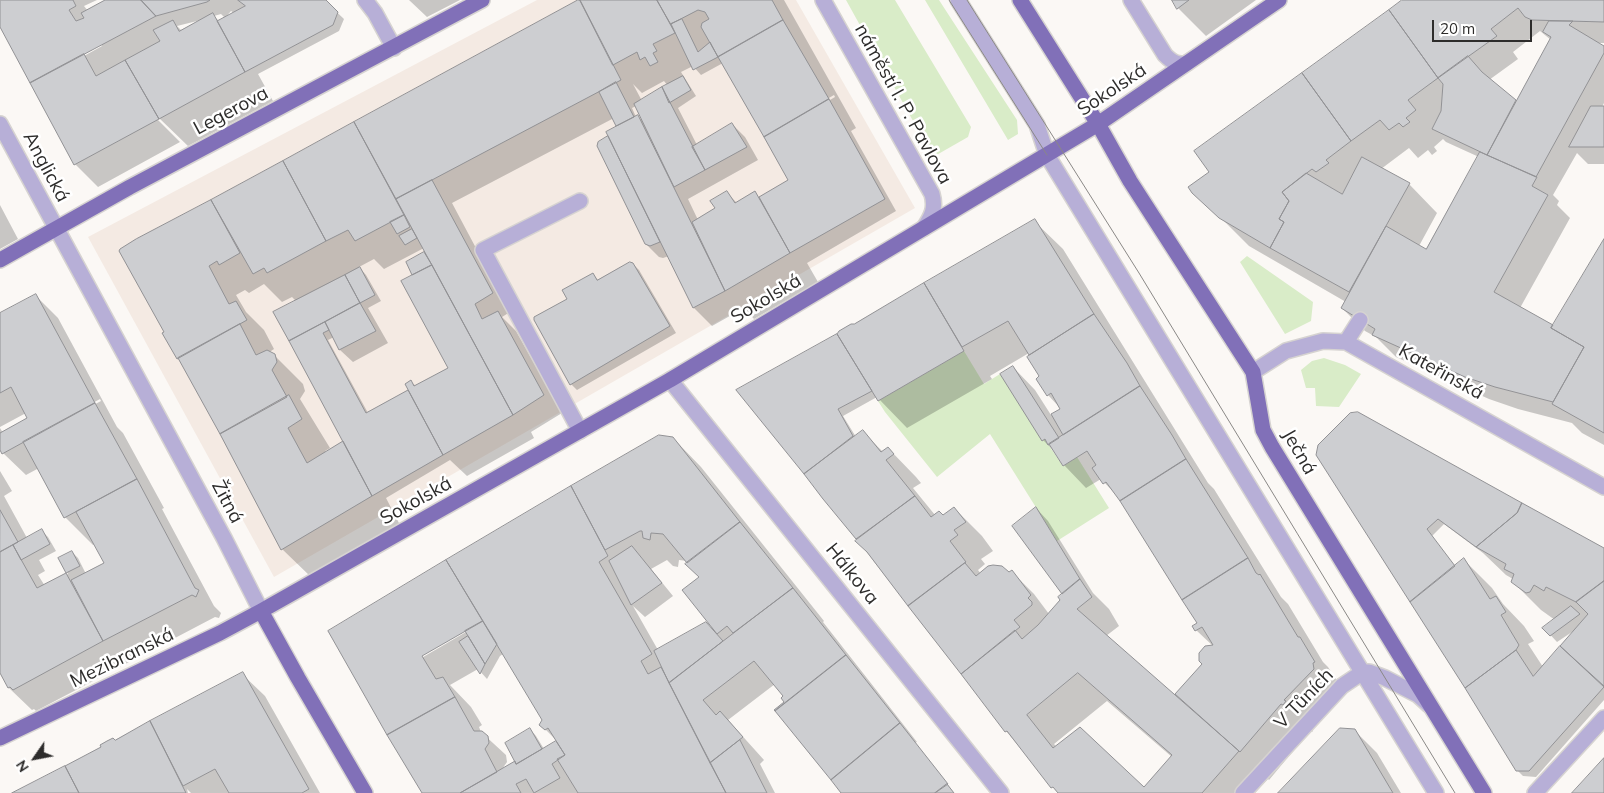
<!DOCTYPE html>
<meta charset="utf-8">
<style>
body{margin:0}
#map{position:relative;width:1604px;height:793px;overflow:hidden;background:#fbf8f5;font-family:Mulish,sans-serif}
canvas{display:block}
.north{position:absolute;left:10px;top:733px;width:50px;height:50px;-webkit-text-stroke:4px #fff;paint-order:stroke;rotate:237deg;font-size:14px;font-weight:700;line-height:20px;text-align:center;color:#2d2c2b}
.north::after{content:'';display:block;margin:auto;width:18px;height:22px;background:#2d2c2b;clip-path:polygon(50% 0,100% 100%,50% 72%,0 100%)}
.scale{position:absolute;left:1432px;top:20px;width:100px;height:22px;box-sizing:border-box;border:2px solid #2d2c2b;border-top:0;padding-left:6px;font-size:15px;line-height:18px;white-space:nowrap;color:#2d2c2b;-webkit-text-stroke:4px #fff;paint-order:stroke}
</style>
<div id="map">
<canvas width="1604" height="793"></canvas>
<div class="north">N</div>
<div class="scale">20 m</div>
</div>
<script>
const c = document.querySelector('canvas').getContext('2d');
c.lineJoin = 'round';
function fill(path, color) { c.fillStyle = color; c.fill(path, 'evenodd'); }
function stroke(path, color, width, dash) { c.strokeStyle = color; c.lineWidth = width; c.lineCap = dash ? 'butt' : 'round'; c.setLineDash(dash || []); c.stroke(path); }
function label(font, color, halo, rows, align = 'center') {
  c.font = font + ' Mulish,sans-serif'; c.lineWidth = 5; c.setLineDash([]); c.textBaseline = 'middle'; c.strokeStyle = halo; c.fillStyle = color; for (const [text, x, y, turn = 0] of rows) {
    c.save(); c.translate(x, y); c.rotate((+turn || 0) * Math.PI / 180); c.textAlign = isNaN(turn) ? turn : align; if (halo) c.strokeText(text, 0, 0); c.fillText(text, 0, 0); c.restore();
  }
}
const built = new Path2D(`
 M537,0H796L915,208L274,577L88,237Z`);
const green = new Path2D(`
 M846,0H895L971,127L968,137L933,157Z
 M925,0H939L1017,120L1018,134L1008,140Z
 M1247,256L1313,302L1311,321L1285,334L1240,262Z
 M964,351L984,384L1000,374L1063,466L1077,457L1109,508L1057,541L990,434L937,477L885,412L878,401Z
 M1324,358L1345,365L1361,374L1339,407L1316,406L1315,388H1306L1301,370L1312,361Z`);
const shadow = new Path2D(`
 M0,0H97L84,6L88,11L108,0H324L344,19L339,31L258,74L273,101L188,146L159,118H156L180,142L98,187L75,164L0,24ZM231,11L234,13L219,21L214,16L221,14L225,18ZM201,20L182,31L177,26ZM101,44L102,46L84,56L82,54Z
 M409,0H460L427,17Z
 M580,0H784L856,128L851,131L896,211L807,263L818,282L754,319L744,308L712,326L694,308L669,256L663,258L659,257L646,244L608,138L619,127L614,118L452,203L510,312L502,317L516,331L562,413L531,432L534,438L467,476L450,460L386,498L400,525L311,577L282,549L182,362L178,358L165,332L136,241ZM723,63L790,181L759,198L755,193L737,203L727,193L716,208L698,220L688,199L758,160L745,137L732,124L697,145L678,108L696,96L681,72L693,66L701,75ZM664,81L668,86L642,101L633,84L642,93ZM834,95L835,97L772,134V131ZM636,106L644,122L638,117H636L632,108ZM424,248L429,259L424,253L407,263L414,276L450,369L416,386L411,382V395L407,391L368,413L328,340L334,337L340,350L353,362L388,343L368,308L381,301L366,275L359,267L374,259L384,269ZM264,284L282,302L292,297L297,302L275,313L347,447L327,453L325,451L330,448L300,399L305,391L303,384L274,355L268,353L274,349L264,330L246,312L236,295L245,290L249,293Z
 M1173,0H1256L1206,36L1178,8Z
 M1404,0H1604V43H1596L1604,48V103L1602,107H1604V164H1588L1577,153L1553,195L1559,201L1557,205L1570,218L1520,308L1553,327L1604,241V445L1582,433L1572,423L1518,409L1489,399L1396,357L1376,337L1365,331L1342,308L1346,302L1249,246L1190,187L1210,172ZM1540,31L1551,40L1517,103L1489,80L1518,59L1513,52ZM1443,139L1446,142L1479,157L1427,250L1419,246L1437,213L1409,184L1381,169L1409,148L1418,158L1428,150L1432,155L1437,151L1434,147Z
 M0,205L18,239L0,249Z
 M1034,221L1063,249L1208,483L1214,489L1281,597L1288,604L1323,662L1328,667L1343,690L1341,691L1342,698L1312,729L1313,731L1312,732L1310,731L1269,780L1268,779L1255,793H1058L1006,731L805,473L854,325ZM1029,353L1048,395L1061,409L1051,415L1035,390L1013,367L1043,440L1055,452L1064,465L1086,488L1101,479L1123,502L1199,623L1196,630L1213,646L1203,664L1175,696L1106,636L1119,626L1109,609L1093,593L1048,521L1036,508L1064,594L1062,600L1049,614L1034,594L1012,572L1010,573L1000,566L981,574L978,570L985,564L981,559L993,551L982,536L954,508L943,517L935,515L913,488L921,483L916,477L888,448L883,452L863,432L856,437L843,416L877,397L907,428L992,379L990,376ZM1107,701L1172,757L1145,789L1057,747L1054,744Z
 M633,264L639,270L676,333L577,390L571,384L568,299L593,274L599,281Z
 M36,296L58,318L117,427L123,433L164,508L162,509L214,606L221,613L219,618L215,617L36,711L34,709L32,710L9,688L0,670V471L12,491L4,496L27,538L42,531L48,537L56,551L39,560L45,571L38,575L45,586L68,574L60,559L72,552L78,558L86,574L105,564L95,544L93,545L65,517L39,468L26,475L3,453L0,447V428L3,433L29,418L26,413L0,427V315ZM100,399L101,401L43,432V430Z
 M673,438L701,467L824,621L823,622L917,742L915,743L954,793H843L787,704L784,696L775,684L728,720L764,760L760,764L775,793H424L330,631L572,487ZM667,560L673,566L678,567L679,560L687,561L700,577L712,627L658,650L633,606L645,617L673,596L651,569ZM466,629V632L418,660L416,658ZM503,654L543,720L541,725L557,741L544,749L536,736L530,729L517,762L500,772L507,762L506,755L481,732L479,727L482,725L471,707L450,685L478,669L487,679L500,656Z
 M1318,455L1604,550V700L1536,777L1523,776L1517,770ZM1444,524L1483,553L1506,575L1513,579L1512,581L1541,610L1555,620L1544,628L1557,642L1578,628L1543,667L1528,644L1534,641L1524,626L1503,604L1492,588L1464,560L1455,567L1432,536Z
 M242,674L265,696L320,793H191L187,789L188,793H15Z
 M1354,730L1377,753L1401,793H1280Z`);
const building = new Path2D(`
 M1,0H73L76,6L69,10L76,21L84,18L81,13L105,0H141L156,16L30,83L0,27V1Z
 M141,0H210L207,2L156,16Z
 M238,0H326L338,12L333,25L245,72L217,21L245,6Z
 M578,0H580L621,80L396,199L354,122Z
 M580,0H657L675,33L653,44L657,51L653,53L658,62L650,66L645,57L640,60L637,52L613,65Z
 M657,0H772L783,20L718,57L701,27L702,23L709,19L705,12L698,10L671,24Z
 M1172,0H1189L1177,9Z
 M1402,0H1604V22L1532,20L1525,17L1518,8L1491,29L1497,36L1438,78L1389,10Z
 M1389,10L1438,78L1408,100L1416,110L1406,118L1410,122L1403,127L1399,123L1389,130L1380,120L1351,141L1302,73Z
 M213,13L245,72L159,119L125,60L160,41L153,30L173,20L179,31Z
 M682,19L698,52L710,42L718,57L693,70L671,24Z
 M783,20L829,99L764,137L718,57Z
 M1549,21H1573L1569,25L1604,46V53L1536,177L1487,155L1551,37L1543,32Z
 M84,54L96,76L125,60L159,119L74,165L30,83Z
 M1468,56L1482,72L1516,100L1487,155L1432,129L1441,111L1443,84L1438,78Z
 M1302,73L1351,141L1326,160L1329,163L1316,172L1312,169L1282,192L1289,201L1279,219L1284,222L1270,248L1219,218L1192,193L1188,187L1209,172L1194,151Z
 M683,76L691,90L669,103L662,87Z
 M616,82L634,117L616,126L599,92Z
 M662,87L705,170L674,187L634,104Z
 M829,99L885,199L790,253L759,197L788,180L764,137Z
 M1591,106H1604V147H1569Z
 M638,115L725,291L693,308L606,132Z
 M354,122L404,215L355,241L348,230L326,241L283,161Z
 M732,123L747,147L705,170L692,147Z
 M608,136L660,242L650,246L645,244L597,146L598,142Z
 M1480,152L1537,177L1532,186L1548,195L1494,292L1553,325L1551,328L1584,347L1553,402L1495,387L1465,377L1372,335L1375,329L1341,308L1386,226L1426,249Z
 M1362,157L1410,183L1349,292L1270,248L1284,222L1279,219L1289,201L1282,192L1306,173L1342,194Z
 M283,161L326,241L267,273L264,268L253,274L211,200Z
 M432,180L493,293L475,304L482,319L498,311L544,395L513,415L396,199Z
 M727,191L735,203L755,191L790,253L725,291L692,222L715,208L710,201Z
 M211,200L240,253L219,265L217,261L209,266L229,304L236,301L247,320L177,359L162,333L164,332L119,251L120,249L136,239Z
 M404,215L410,227L397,234L390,222Z
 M1035,219L1094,314L1029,355L1008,321L962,347L924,283Z
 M412,229L417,238L405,245L399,236Z
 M1604,239V433L1552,404L1584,347L1551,328Z
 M424,252L432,265L412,275L406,262Z
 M630,262L633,263L670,326L570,385L534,320V317L567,299L562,290L593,273L597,280Z
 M432,265L513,415L443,455L405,384L411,380L414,386L448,368L401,281Z
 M360,267L375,295L360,303L345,275Z
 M345,275L360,303L289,341L273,312Z
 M924,283L964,351L878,401L837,334L839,331L851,324H854Z
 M36,294L95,403L2,454L0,450V433L27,418L11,387L0,393V313Z
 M360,303L376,331L339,350L325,322Z
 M1094,314L1127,363L1140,386L1063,435L1051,414L1060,409L1051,393L1047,396L1036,379L1039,376L1027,357Z
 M325,322L329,330L323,333L366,413L408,390L443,455L372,496L289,341Z
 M240,324L256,355L267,350L275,354L277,362L272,370L287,397L220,434L178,358Z
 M837,334L872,391L838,409L853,436L804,474L736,390Z
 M1013,366L1059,438L1048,445L1045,439L1042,441L1000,374Z
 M1140,386L1172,435L1186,459L1120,501L1106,482L1103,484L1092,468L1096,465L1087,451L1063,466L1049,444Z
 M289,395L302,419L288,428L307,463L343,441L372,496L281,550L220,434Z
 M95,403L137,479L64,518L23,442Z
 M1358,412L1522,503L1517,513L1476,547L1438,519L1427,529L1455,566L1410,602L1316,455L1318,445L1350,413Z
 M863,430L881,452L888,447L894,454L886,460L915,496L856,539L823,499L804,474Z
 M659,435L673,437L740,522L687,563L663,534L651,533L650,540L643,538L642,531H640L605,550L571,486Z
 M1186,459L1248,558L1182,600L1120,501Z
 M137,479L195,588L199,590L196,597L192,595L103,641L71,580L104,563L76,512Z
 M571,486L608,556L599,562L652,654L641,661L648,674L661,667L726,793H578L557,759L565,755L548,728L545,730L539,725L542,720L446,560Z
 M915,496L931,517L939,511L943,515L954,507L966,522L954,530L958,535L950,541L966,562L908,606L867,552L855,541Z
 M1522,503L1604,548V581L1576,602L1546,587L1544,591L1534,585L1530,592L1526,593L1511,582L1514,574L1504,569L1506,564L1476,547L1517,513Z
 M1036,507L1080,579L1062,594L1012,526Z
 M0,510L18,542L0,552Z
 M740,522L793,588L733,633L727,626L717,634L682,590L699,577L685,564Z
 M42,529L50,544L21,560L13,545Z
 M13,545L37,588L66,573L103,641L13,690L10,687L8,688L0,673V552Z
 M632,546L662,583L631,605L609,561Z
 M72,551L80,566L66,573L58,558Z
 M1248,558L1256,573L1259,575L1260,574L1298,637H1300L1315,662L1313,663L1314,669L1284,700L1286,701L1283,705L1281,704L1240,752L1175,694L1202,664L1199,661V653L1205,646L1213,645L1202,627L1195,631L1192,626L1197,623L1182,600Z
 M1464,558L1490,599L1496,596L1506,612L1501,615L1519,645L1516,650L1465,688L1410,602Z
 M446,560L483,621L422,656L436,679L443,677L455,697L387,735L328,631Z
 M965,563L976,576L988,566L993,565L1002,566L1009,572L1012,570L1031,595L1028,598L1032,602V605L1014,620L1020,627L961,674L908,606Z
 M1080,579L1092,597L1077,609L1239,751L1202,793H1058L1053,787L1051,788L1007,731L1005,732L961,674L1015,630L1022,639L1038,625L1060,600L1058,597ZM1078,673L1172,755L1144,787L1080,727L1053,748L1027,715Z
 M1604,581V686L1560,646L1588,614L1576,602Z
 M793,588L846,655L775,711L774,710L784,702L781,698L783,696L754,661L703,700L716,715L720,711L743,737L710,763L669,683Z
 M1571,606L1580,614L1550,636L1542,628Z
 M483,621L497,644L485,664L465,631Z
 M706,622L723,641L669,683L654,651Z
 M468,636L485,664L480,674L459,642Z
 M1560,646L1604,687L1529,771H1516L1465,688L1516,650L1533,676Z
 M846,655L900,723L831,780L775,711Z
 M243,672L309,789L302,793H229L215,769L183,786L150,721Z
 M455,697L474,731H482L488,736L489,743L485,749L497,772L460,793H422L387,735Z
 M150,721L186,793H79L65,766L101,747L100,745L107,741L113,738L115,740Z
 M900,723L948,784L935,793H841L831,780Z
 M530,728L542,749L516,764L505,743Z
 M1340,728L1355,729L1393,793H1278Z
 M740,740L767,793H726L710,763Z
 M556,741L565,755L552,764L560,778L534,793L526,779L516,784L521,793H460L515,761L516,764Z
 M1604,758V793H1572Z
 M65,766L79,793H12Z
 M947,784L954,793H935Z`);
const minor = new Path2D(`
 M365,0L375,13L394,48
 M823,0L932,194C936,208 932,216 924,228
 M958,0L1037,125L1047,155L1436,793
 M1131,0L1165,55C1172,62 1178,66 1187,63
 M0,124L224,538L261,611
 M580,201L483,250L580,431
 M1346,342L1360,320
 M1253,372L1286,351L1323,341L1346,342L1604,487
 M670,380L1001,793
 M1243,793L1342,686L1363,672H1369L1385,678L1418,695L1429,705
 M1535,793L1604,718`);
const major = new Path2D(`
 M1020,0L1098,124L1130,181L1253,372L1263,430L1272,447L1484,793
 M0,260L130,187L482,0
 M261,611L298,678L365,793
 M0,738L220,633L261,611L670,380L1098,124L1279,0`);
const tram = new Path2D(`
 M949,0L1047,155
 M967,0L1139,273L1455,793`);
const streetNames = [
 ["Sokolská",1112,90,-34],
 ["náměstí I. P. Pavlova",903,104,61],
 ["Legerova",231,111,-28],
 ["Anglická",46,167,62],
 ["Sokolská",766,299,-31],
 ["Kateřinská",1441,372,29],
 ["Ječná",1299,452,60],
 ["Sokolská",416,501,-29],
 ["Žitná",227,502,62],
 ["Hálkova",852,574,51],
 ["Mezibranská",122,658,-26],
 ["V Tůních",1304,699,-46]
];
fill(built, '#f4eae3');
fill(green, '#d9ecc8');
fill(shadow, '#0003');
fill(building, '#cdced1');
stroke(building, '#929295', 1);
stroke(minor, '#d6d3d1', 18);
stroke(major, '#d6d3d1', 18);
stroke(minor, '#b7afd7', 15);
stroke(major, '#8170b8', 15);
stroke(tram, '#8a8886', 1);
label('19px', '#2d2c2b', '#fff', streetNames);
</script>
